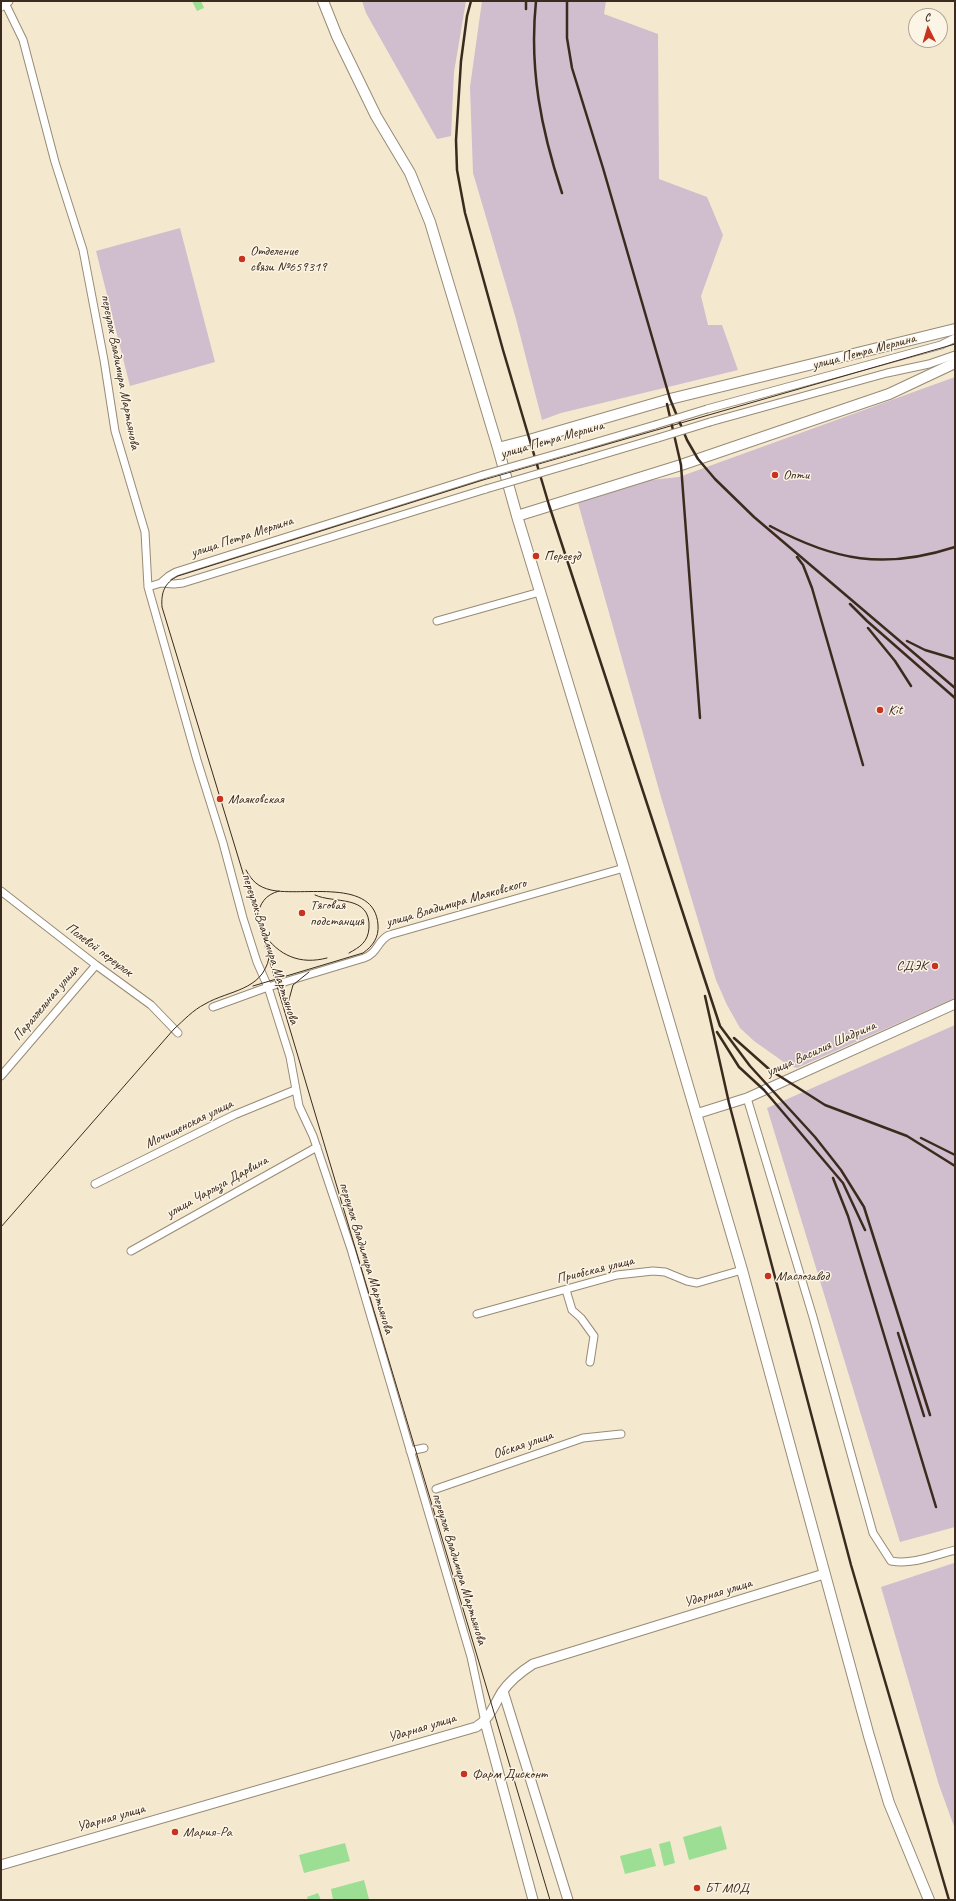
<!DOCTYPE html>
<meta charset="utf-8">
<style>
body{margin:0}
#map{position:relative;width:956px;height:1901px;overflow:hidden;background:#f4e9cf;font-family:Caveat,sans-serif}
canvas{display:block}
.frame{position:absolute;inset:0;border:2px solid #3b2a1e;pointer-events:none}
.north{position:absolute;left:908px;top:8px;width:40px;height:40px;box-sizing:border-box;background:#fcf5e5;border:1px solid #afa495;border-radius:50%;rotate:355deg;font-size:11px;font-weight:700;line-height:16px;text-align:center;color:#3b2a1e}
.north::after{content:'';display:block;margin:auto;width:14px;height:18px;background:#c8321e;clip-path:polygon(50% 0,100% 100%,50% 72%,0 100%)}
</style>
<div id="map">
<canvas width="956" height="1901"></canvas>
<div class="frame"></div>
<div class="north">С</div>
</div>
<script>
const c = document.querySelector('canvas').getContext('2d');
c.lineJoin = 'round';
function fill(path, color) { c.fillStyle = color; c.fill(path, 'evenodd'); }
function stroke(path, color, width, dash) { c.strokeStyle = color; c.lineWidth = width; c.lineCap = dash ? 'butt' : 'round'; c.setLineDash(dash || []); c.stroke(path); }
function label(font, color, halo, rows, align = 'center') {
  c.font = font + ' Caveat,sans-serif'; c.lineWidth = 3; c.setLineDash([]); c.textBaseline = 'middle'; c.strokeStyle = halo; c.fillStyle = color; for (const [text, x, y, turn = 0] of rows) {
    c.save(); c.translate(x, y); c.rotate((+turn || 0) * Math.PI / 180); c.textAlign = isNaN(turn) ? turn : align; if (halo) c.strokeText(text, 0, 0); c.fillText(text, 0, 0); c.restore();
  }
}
const industrial = new Path2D(`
 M362,1H466L454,72L451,136L437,139L366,13Z
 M482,1H606L604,14L658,34L659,179L707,197L723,235L701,296L708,325H722L738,370L561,413L542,420L516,319L473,173L470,87Z
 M180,228L215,362L130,386L96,251Z
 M955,377V998L797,1068L788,1065L754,1041L740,1028L727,1005L716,980L661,797L578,503L651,480L679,477Z
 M955,1025V1527L900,1542L767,1108Z
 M954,1563L955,1566V1829L939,1785L881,1587Z`);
const green = new Path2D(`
 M192,1H201L204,8L197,11Z
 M721,1826L727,1849L689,1860L683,1837Z
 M670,1841L675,1863L664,1866L659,1844Z
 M345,1843L350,1861L304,1873L299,1855Z
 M651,1848L656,1866L625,1874L620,1856Z
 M364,1880L369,1899L333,1900L331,1889Z
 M318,1893L321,1900H308L307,1897Z`);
const minor = new Path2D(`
 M5,3L23,40L55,162L83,250L104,360L115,431L145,532L148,587L197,760L223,843L243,918L257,962L268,987L290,1057L299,1106L313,1136L351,1249L471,1657L485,1722
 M707,409L941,345L955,338
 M710,422L887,373L929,364L955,355
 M577,448L655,425
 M581,461L658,438
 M161,583L169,576L176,572L483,475
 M148,587L161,583L174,584L183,583L486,489
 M437,621L540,592
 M1,891L96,965L151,1005L178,1033
 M213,1007L268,987L364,958C378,953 377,941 389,935L624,868
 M1,1076L96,965
 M747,1098L813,1317L873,1533L891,1561C913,1565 935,1555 955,1550
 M95,1184L234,1115L295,1090
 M131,1251L317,1147
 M566,1290L572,1310L581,1318L594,1336L590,1362
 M477,1314L617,1275L653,1271L665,1272L687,1281L697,1283L742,1270
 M410,1451L424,1448
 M436,1489L583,1438L621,1434`);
const tertiary = new Path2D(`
 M1,6L8,1
 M696,1114L747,1098L955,1004
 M503,1691L568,1900
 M485,1722L533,1900
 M1,1865L476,1727C490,1719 494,1705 502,1692C509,1682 522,1671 533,1664L824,1574`);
const secondary = new Path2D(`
 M323,1L337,36L376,116L410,173L430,222L498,448L517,516L624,868L742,1270L869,1736L889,1803L929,1900
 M498,448L529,440L670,399L955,329
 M517,516L681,465L889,394L955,363`);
const tram = new Path2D(`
 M246,870C252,881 258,887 271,890C302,897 375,877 378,925C379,937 373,946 363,953L253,986
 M315,895C334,904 371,894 369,928C368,942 360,947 349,953
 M257,917C260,903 265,895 279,891
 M263,933C279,956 300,965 327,958
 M287,1007L293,985L309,972
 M1,1227L174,1029C184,1020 193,1010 205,1004C229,990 262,991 269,958
 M550,1900L257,919L162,607C161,593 164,583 178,576L483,480L955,344`);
const rail = new Path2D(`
 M471,1L467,16L461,61L456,140L457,170L465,213L503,350L549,505L720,1026L750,1066L815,1137L841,1170L864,1207L930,1415
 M536,1C529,69 541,129 562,193
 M567,1V38L572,68L603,168L670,399L687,440L698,459L715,479L754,517L955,688
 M526,9V1
 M667,404L681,465L700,718
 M770,526C835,561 884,570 955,547
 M797,557L803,565L812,588L863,765
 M850,604L867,621L955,698
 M868,628L895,661L911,686
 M907,641L925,650L955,659
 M705,996L729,1103L851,1565L949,1900
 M717,1032L739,1067L764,1090L843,1183L865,1230
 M734,1038L770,1070L825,1105L907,1136L955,1166
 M921,1138L955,1155
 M833,1178L848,1216L936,1507
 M898,1333L924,1416`);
const minorBridge = new Path2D(`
 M655,425L707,409
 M658,438L710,422
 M483,475L577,448
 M486,489L581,461`);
const markers = [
 [242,259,4,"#c8321e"],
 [775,475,4,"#c8321e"],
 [536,556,4,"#c8321e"],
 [880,710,4,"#c8321e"],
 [220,799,4,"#c8321e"],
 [302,913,4,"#c8321e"],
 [935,966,4,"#c8321e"],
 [768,1276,4,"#c8321e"],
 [464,1774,4,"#c8321e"],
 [175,1832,4,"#c8321e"],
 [697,1888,4,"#c8321e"]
];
const poiNames = [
 ["Отделение",250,251],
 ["связи №659319",250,267],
 ["Опти",783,475],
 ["Переезд",544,556],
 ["Kit",888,710],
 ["Маяковская",228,799],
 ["Тяговая",310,905],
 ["подстанция",310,921],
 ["СДЭК",927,966,"right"],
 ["Маслозавод",776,1276],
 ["Фарм Дисконт",472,1774],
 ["Мария-Ра",183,1832],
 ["БТ МОД",705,1888]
];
const streetNames = [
 ["улица Петра Мерлина",864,352,-15],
 ["переулок Владимира Мартьянова",120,372,79],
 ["улица Петра Мерлина",552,440,-16],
 ["улица Петра Мерлина",242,537,-18],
 ["улица Владимира Маяковского",456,903,-16],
 ["переулок Владимира Мартьянова",270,949,72],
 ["Полевой переулок",99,950,37],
 ["Параллельная улица",46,1003,-50],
 ["улица Василия Шадрина",821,1049,-24],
 ["Мочищенская улица",189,1124,-26],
 ["улица Чарльза Дарвина",217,1187,-29],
 ["переулок Владимира Мартьянова",366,1258,73],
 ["Приобская улица",595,1270,-14],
 ["Обская улица",523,1445,-19],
 ["переулок Владимира Мартьянова",459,1569,73],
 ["Ударная улица",718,1593,-17],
 ["Ударная улица",422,1728,-17],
 ["Ударная улица",111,1818,-16]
];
fill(industrial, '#d0bdcd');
fill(green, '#9dde95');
stroke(minor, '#988a76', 9);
stroke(tertiary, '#988a76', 11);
stroke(secondary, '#988a76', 12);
stroke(minor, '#fff', 7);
stroke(tertiary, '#fff', 9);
stroke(secondary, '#fff', 10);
stroke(tram, '#3b2a1e', 1);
stroke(rail, '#3b2a1e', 2.5);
stroke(minorBridge, '#988a76', 9, []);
stroke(minorBridge, '#fff', 7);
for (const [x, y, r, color] of markers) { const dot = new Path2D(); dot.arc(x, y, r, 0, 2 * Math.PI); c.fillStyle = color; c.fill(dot); stroke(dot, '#fcf5e5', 1.5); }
label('14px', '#3b2a1e', '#fcf5e5', poiNames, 'left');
label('14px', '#3b2a1e', '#fcf5e5', streetNames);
</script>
